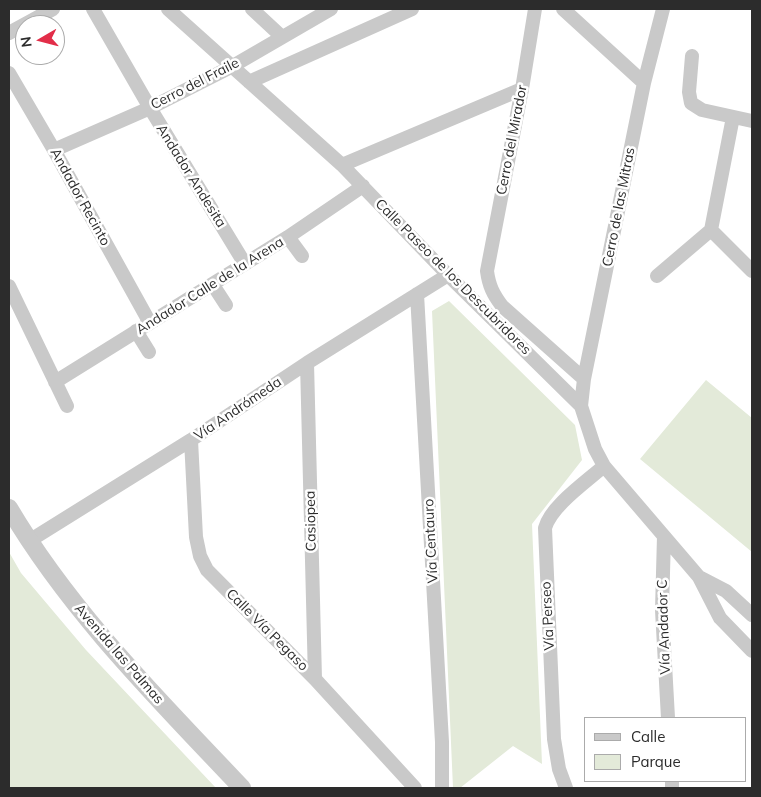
<!DOCTYPE html>
<meta charset="utf-8">
<style>
body{margin:0}
#map{position:relative;width:761px;height:797px;overflow:hidden;background:#fff;font-family:Mulish,sans-serif}
canvas{display:block}
.frame{position:absolute;inset:0;border:10px solid #2c2c2c;pointer-events:none}
.legend{position:absolute;left:584px;top:717px;width:162px;height:65px;box-sizing:border-box;background:#fff;border:1px solid #ababab;margin:0;padding:6px 9px;list-style:none;font-size:15px;color:#2c2c2c}
.legend li{display:flex;align-items:center;gap:10px;height:25px}
.legend b{width:25px;border:1px solid #ababab}
.north{position:absolute;left:15px;top:15px;width:50px;height:50px;box-sizing:border-box;background:#fff;border:1px solid #ababab;border-radius:50%;rotate:262deg;font-size:14px;font-weight:700;line-height:20px;text-align:center;color:#2c2c2c}
.north::after{content:'';display:block;margin:auto;width:18px;height:22px;background:#e22e49;clip-path:polygon(50% 0,100% 100%,50% 72%,0 100%)}
</style>
<div id="map">
<canvas width="761" height="797"></canvas>
<div class="frame"></div>
<ul class="legend">
<li><b style="height:6px;background:#c9c9c9"></b>Calle</li>
<li><b style="height:14px;background:#e3ead9"></b>Parque</li>
</ul>
<div class="north">N</div>
</div>
<script>
const c = document.querySelector('canvas').getContext('2d');
c.lineJoin = 'round';
function fill(path, color) { c.fillStyle = color; c.fill(path, 'evenodd'); }
function stroke(path, color, width, dash) { c.strokeStyle = color; c.lineWidth = width; c.lineCap = dash ? 'butt' : 'round'; c.setLineDash(dash || []); c.stroke(path); }
function label(font, color, halo, rows, align = 'center') {
  c.font = font + ' Mulish,sans-serif'; c.lineWidth = 5; c.setLineDash([]); c.textBaseline = 'middle'; c.strokeStyle = halo; c.fillStyle = color; for (const [text, x, y, turn = 0] of rows) {
    c.save(); c.translate(x, y); c.rotate((+turn || 0) * Math.PI / 180); c.textAlign = isNaN(turn) ? turn : align; if (halo) c.strokeText(text, 0, 0); c.fillText(text, 0, 0); c.restore();
  }
}
const green = new Path2D(`
 M449,301L575,425L582,460L532,524L542,764L513,746L460,788H453L432,311Z
 M706,380L752,418V552L640,459Z
 M9,552L21,573L86,650L216,788H9Z`);
const minor = new Path2D(`
 M93,9L150,108L245,264
 M168,9L342,165L448,275L581,406L595,449L604,466L699,577L720,618L752,651
 M252,9L281,36
 M535,9L522,89L487,271C489,286 493,294 502,306L584,379
 M563,9L644,83
 M9,33L53,9
 M692,56L689,92L691,103L702,110L752,121
 M9,73L54,150L150,323
 M249,82L412,9
 M54,150L150,108L231,67L331,9
 M342,165L522,89
 M711,230L752,271
 M288,237L302,256
 M657,276L711,230L733,117
 M213,285L226,305
 M9,286L67,406
 M417,294L442,742V788
 M136,331L149,352
 M307,363L315,679
 M55,382L288,237L363,186
 M581,406L584,379L644,83L663,9
 M191,440L196,537L200,556L207,570L315,679L415,788
 M664,536L662,610L668,718
 M29,541L191,440L307,363L448,275
 M699,577L726,591L752,615
 M672,781V788
 M566,788L559,769L554,739L545,528C551,506 586,482 604,466`);
const tertiary = new Path2D(`
 M9,508C71,613 159,700 242,788`);
const streetNames = [
 ["Cerro del Fraile",195,84,-27],
 ["Cerro del Mirador",512,140,-79],
 ["Andador Andesita",191,176,58],
 ["Andador Recinto",80,197,61],
 ["Cerro de las Mitras",619,207,-79],
 ["Calle Paseo de los Descubridores",453,277,45],
 ["Andador Calle de la Arena",210,286,-32],
 ["Vía Andrómeda",238,409,-34],
 ["Casiopea",311,521,-91],
 ["Vía Centauro",431,541,-93],
 ["Vía Perseo",548,616,-93],
 ["Vía Andador C",664,627,-92],
 ["Calle Vía Pegaso",267,630,45],
 ["Avenida las Palmas",119,654,49]
];
fill(green, '#e3ead9');
stroke(minor, '#c9c9c9', 14);
stroke(tertiary, '#c9c9c9', 18);
label('14px', '#2c2c2c', '#fff', streetNames);
</script>
